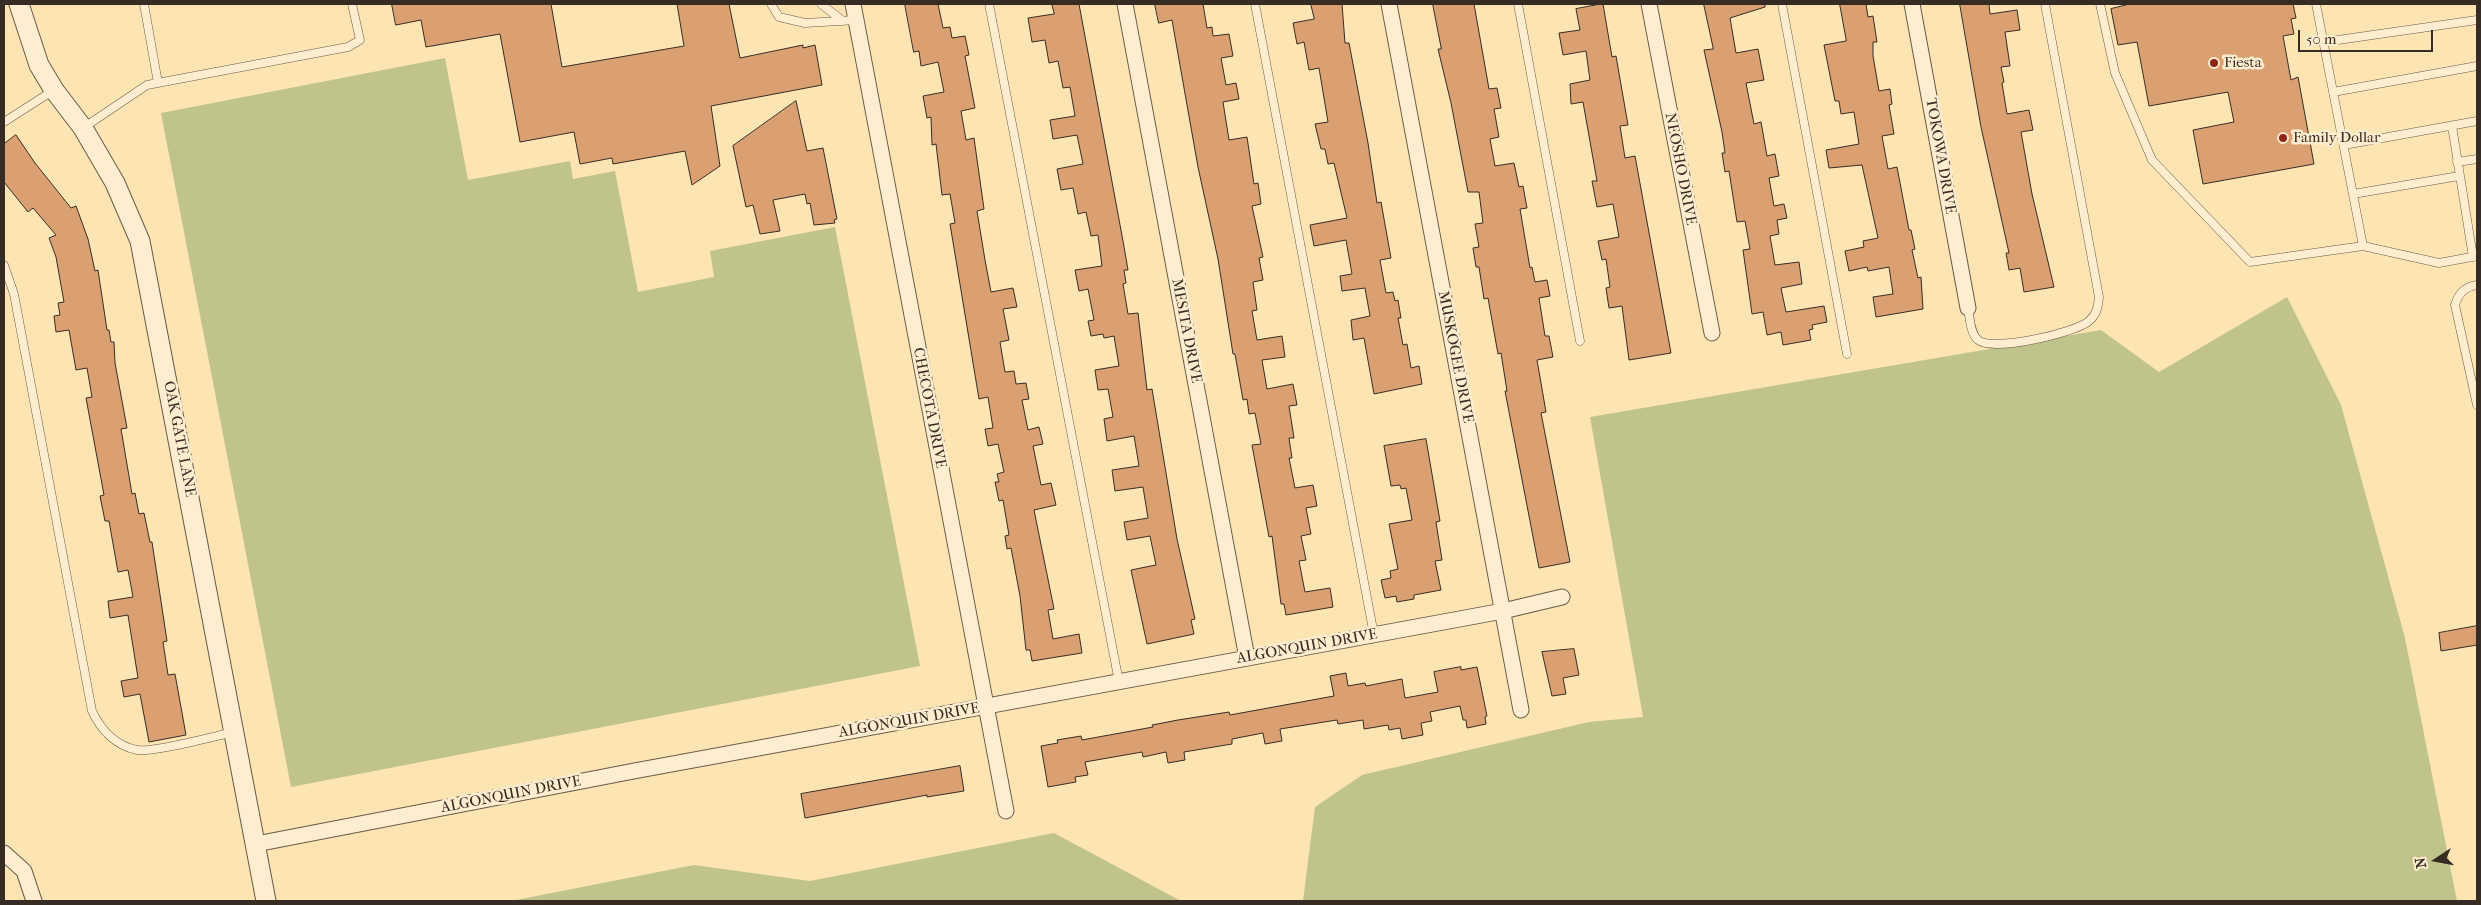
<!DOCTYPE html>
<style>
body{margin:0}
#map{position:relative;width:2481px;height:905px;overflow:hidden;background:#fde4b3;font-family:"IM FELL French Canon",serif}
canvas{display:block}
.frame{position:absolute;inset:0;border:5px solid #372c24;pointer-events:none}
.north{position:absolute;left:2411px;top:835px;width:50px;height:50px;-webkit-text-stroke:4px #feedce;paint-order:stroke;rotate:259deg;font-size:14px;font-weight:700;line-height:20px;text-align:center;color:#372c24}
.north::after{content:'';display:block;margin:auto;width:18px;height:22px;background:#372c24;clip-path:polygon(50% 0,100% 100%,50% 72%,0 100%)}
.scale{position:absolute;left:2298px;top:30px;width:135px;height:22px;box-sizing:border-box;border:2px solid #372c24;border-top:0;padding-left:6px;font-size:15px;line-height:18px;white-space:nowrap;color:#372c24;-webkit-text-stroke:4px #feedce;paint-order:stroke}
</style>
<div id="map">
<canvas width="2481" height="905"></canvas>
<div class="frame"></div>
<div class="north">N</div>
<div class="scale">50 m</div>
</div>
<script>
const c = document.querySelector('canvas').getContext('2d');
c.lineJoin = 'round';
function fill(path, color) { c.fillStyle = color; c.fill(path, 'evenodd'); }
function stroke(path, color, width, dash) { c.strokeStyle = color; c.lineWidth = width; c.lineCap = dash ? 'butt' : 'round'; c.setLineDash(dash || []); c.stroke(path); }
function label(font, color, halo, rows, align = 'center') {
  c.font = font + ' "IM FELL French Canon",serif'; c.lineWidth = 5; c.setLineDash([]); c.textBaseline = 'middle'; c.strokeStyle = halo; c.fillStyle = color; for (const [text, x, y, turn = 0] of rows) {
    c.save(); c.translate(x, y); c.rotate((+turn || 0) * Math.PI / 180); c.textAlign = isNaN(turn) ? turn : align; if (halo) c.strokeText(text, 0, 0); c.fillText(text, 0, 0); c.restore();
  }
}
const green = new Path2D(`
 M445,58L468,180L570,161L573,179L615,171L638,292L714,277L710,251L835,227L920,666L291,787L161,113Z
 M2287,297L2341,405L2405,638L2457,901H1303L1315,807L1362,775L1589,722L1643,717L1590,417L2101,330L2159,372Z
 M1054,833L1181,901H511L694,865L810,881Z`);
const building = new Path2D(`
 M392,4H551L562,67L684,46L677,4H729L740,58L803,45V48L815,45L822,85L711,106L720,166L692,185L685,151L613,164L612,158L580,164L574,132L520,142L500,34L426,47L421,20L396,25Z
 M905,4H938L943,28L950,27L952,38L965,36L969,55L965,56L975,108L961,111L966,140L974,138L984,209L977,211L985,260L991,292L1013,288L1017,307L1003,309L1009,340L1000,342L1005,372L1014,371L1016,384L1026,383L1029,399L1022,400L1028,430L1039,427L1043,444L1033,446L1041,485L1051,483L1056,505L1034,510L1054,609L1048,610L1053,639L1079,634L1082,653L1032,661L1030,650H1026L1020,596L1011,548L1007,549L1005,536L1009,535L1003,500L999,501L995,482H999L997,474L1004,472L998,444L988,446L985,429L993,428L988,397L979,399L950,224L955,223L950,194L942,195L936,144L932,145L931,117L927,118L923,96L944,92L938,62L921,66L919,51L914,52Z
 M1052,4H1079L1123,241L1128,270H1124L1126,283L1123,284L1128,314L1138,313L1147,390L1152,389L1177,539L1195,619L1191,620L1194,634L1147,644L1131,570L1156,565L1150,536L1127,540L1124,522L1148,518L1143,487L1115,491L1112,470L1139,466L1134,436L1107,441L1104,419L1113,417L1108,389L1098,390L1095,370L1119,366L1114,336L1104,338L1103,334L1091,336L1088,321L1094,320L1088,289L1079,291L1075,270L1102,266L1098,235L1091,236L1086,212L1078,214L1073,188L1061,190L1057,169L1083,164L1077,135L1053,139L1050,120L1075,116L1070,87L1063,88L1058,61L1049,63L1045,40L1032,42L1028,18L1054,14Z
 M1155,4H1203L1207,28L1212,27L1213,36L1229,34L1233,56L1221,58L1226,85L1236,83L1239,99L1223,102L1229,140L1247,137L1254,184L1258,183L1261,204L1252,206L1263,257L1259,258L1263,280L1253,282L1257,310L1252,311L1257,340L1282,336L1285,357L1262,360L1267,389L1293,384L1297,405L1289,406L1294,438H1289L1292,458H1289L1295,488L1313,485L1317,506L1306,508L1311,534L1301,536L1306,560L1299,561L1305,592L1330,588L1333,607L1286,615L1284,604H1281L1272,536L1269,537L1252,445L1261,444L1255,413L1249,414L1247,399L1243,400L1235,354H1233L1218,259L1198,167L1172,20L1159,23Z
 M1311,4H1342L1345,43H1349L1368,143L1377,203L1381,202L1391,258L1380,260L1386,293L1393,292L1395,301L1398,300L1401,318H1398L1403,345L1407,344L1411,368L1419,366L1422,384L1374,394L1364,338L1353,340L1351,320L1370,316L1365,288L1342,291L1340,276L1352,274L1346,240L1314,246L1310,225L1347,218L1334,163L1328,164L1325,149H1321L1315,124L1328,122L1319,68L1309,70L1304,42L1297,44L1293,23L1314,19Z
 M1433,4H1474L1489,89L1497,88L1501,108L1494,109L1499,137L1490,139L1495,166L1514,163L1519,187L1523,186L1527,208L1520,209L1530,268L1532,267L1535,282L1547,280L1550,296L1539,298L1545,336H1549L1553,357L1537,360L1546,412L1541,413L1570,562L1539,568L1505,391H1507L1501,353L1498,354L1488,298L1484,299L1479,267H1476L1473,248L1479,247L1475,224L1483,223L1479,192H1468L1451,103L1438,49H1441Z
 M1603,4L1612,57L1616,56L1628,125L1620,126L1625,158L1635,156L1671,353L1629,360L1622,306L1609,308L1606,288L1610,287L1606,259L1602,260L1598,241L1619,237L1613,204L1597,207L1592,181H1597L1583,102L1571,104L1570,84L1590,80L1586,51L1563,55L1559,33L1580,30L1576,9Z
 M1704,4H1765V7L1730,18L1736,53L1758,49L1764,80L1746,83L1754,124L1761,122L1767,156L1775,154L1779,176L1769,178L1774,206L1784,204L1787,218L1777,220L1779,234L1770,236L1775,265L1799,262L1802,284L1781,288L1786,312L1824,306L1827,322L1812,325L1813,329L1809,330L1811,340L1783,345L1781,332L1767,335L1763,312L1752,314L1743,250L1750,249L1745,221L1737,222L1729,171L1725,172L1722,153H1725L1722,132L1704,50L1713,49Z
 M1840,4H1866L1868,17L1873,16L1877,42H1873V56L1879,91L1890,89L1892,104L1889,105L1894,134L1882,136L1888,169L1897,167L1909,230H1911L1915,249L1912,250L1918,278L1921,277L1923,309L1876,317L1873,297L1893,294L1889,267L1868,271L1867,267L1849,271L1845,251L1864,247L1863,241L1878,238L1862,165L1829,168L1826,150L1859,144L1854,112L1841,114L1839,101H1835L1824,45L1846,41Z
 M1960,4H1989L1990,14L2017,10L2020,30L2005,32L2010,66L2001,67L2004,82L2002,83L2007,114L2029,110L2033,130L2021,132L2032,194L2054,287L2024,292L2020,268L2009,270L2006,253H2009L1981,127Z
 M2130,4H2293L2296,18L2291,19L2294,34L2283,36L2291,80L2298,77L2314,164L2203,184L2193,130L2234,122L2228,92L2149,106L2137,42L2118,45L2111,9Z
 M796,101L807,151L823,148L837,219L834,220L835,223L814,225L810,203L807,204L805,194L773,200L780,231L760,234L753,205L746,207L733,146Z
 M16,135L35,163L71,208L76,206L88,239L95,271L98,270L107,330H109L111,342H114L115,363L127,428L121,429L132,494L135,493L139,514L144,513L150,542H152L167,641L163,642L168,675L175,674L186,735L149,742L140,694L124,697L121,681L138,678L128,615L110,618L108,601L133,597L128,570L118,572L109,521H105L100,496L104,495L86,398L92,397L87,368L76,370L69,330L56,332L54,316L60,315L58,303L64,302L56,257L49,238L56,235L33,208L28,212L4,182V144Z
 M1426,439L1440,521L1436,522L1442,560L1435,561L1441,590L1414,595V599L1397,602L1396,596L1385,598L1381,580L1391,578L1390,571L1398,569L1389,524L1412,520L1406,488L1401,489L1400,485L1391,486L1384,446Z
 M2477,626V645L2441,651L2439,633Z
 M1574,649L1579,675L1563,678L1566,694L1552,696L1542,652Z
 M1461,667V670L1477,667L1487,716L1485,717L1486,724L1467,728L1466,720H1463L1460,706L1430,712L1432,721L1421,723L1423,735L1402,739L1400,728L1389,730L1388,725L1364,729L1363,720L1338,724L1337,720L1280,729L1282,741L1265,744L1263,733L1232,739V744L1184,752L1185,760L1168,763L1166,752L1143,757L1142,752L1085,762L1088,775L1075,777L1076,782L1048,787L1041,746L1058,743L1057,740L1081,736L1082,740L1153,727L1152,725L1178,720L1229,712L1230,715L1334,696L1330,676L1346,673L1348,686L1365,683L1366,686L1402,679L1405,698L1438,692L1434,672Z
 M960,766L964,791L927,797V795L805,818L801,794Z`);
const service = new Path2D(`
 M144,4L158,83
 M771,4L779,17L805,23L856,20
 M821,4L843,21
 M989,4L1119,682
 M1255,4L1374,635
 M1518,4L1580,341
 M1782,4L1847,354
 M2100,4L2115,73L2152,160L2250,262L2363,246L2439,263L2477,256
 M2316,4L2363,246
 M2324,42L2477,20
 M2333,92L2477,66
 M4,122L54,90
 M2452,126L2473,257
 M83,128L147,85L348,47L360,40L352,4
 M2344,145L2477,121
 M2457,162L2477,159
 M2353,194L2459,176
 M4,265L14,294L92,711C101,730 116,746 137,750C152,753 215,736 234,732
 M2477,285C2464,287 2459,293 2455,305L2477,405
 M1968,308C1970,318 1970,333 1978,340C1993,352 2075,333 2089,321C2097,314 2098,307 2099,297L2045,4`);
const minor = new Path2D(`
 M853,4L1006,811
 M1125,4L1247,658
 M1389,4L1521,710
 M1649,4L1712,333
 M1912,4L1968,308
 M256,844L634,771L1503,611L1562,597
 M4,853L24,871L34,901`);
const tertiary = new Path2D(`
 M19,4L39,65L54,90L83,128L115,183L140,241L266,901`);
const markers = [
 [2214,63,5,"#8f2418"],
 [2283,138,5,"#8f2418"]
];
const poiNames = [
 ["Fiesta",2224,63],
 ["Family Dollar",2293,138]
];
const streetNames = [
 ["TOKOWA DRIVE",1940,156,80],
 ["NEOSHO DRIVE",1680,169,79],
 ["MESITA DRIVE",1186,331,79],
 ["MUSKOGEE DRIVE",1455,357,79],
 ["CHECOTA DRIVE",929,408,79],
 ["OAK GATE LANE",179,439,79],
 ["ALGONQUIN DRIVE",1307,647,-10],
 ["ALGONQUIN DRIVE",909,721,-10],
 ["ALGONQUIN DRIVE",511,795,-11]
];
fill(green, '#c0c48c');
fill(building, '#daa072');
stroke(building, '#372c24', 1);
stroke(service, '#685a48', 9);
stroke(minor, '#685a48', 17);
stroke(tertiary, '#685a48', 21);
stroke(service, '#feedce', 8);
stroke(minor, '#feedce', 15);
stroke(tertiary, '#feedce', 19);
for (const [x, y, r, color] of markers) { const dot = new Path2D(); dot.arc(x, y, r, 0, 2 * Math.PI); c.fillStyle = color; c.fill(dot); stroke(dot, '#feedce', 2); }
label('15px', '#372c24', '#feedce', poiNames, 'left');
label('15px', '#372c24', '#feedce', streetNames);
</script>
